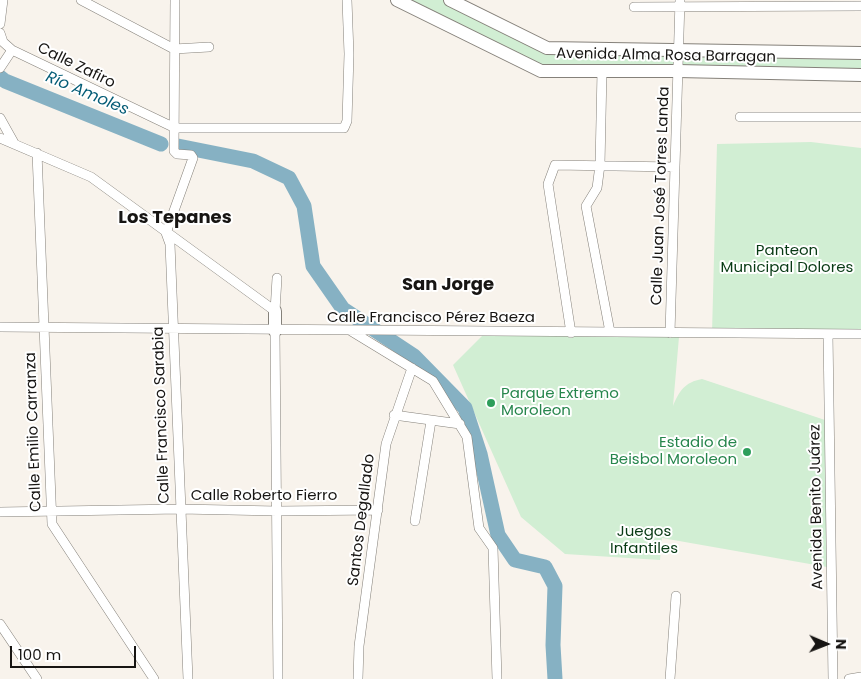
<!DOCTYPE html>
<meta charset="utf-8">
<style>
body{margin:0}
#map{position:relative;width:861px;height:679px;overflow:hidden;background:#f8f3ec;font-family:Poppins,sans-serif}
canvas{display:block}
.north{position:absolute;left:801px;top:619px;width:50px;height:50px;-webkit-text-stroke:4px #fff;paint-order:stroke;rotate:91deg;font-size:14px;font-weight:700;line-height:20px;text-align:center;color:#171513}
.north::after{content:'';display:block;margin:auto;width:18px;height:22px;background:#171513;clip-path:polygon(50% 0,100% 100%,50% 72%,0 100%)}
.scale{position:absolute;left:10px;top:646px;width:126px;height:22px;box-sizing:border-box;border:2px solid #171513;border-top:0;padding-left:6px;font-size:15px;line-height:18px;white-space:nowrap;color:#171513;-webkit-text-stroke:4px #fff;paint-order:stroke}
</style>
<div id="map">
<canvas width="861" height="679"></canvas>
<div class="north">N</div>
<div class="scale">100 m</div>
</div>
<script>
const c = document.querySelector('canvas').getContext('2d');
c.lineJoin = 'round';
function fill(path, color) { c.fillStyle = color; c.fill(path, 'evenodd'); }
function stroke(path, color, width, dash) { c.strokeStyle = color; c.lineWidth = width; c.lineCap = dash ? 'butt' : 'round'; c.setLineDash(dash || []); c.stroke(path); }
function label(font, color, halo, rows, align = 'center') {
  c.font = font + ' Poppins,sans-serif'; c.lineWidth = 4; c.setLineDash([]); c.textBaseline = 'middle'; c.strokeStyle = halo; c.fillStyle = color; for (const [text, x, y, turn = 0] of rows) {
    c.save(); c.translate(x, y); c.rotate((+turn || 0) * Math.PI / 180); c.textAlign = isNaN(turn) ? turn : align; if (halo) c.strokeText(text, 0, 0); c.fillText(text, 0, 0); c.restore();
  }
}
const green = new Path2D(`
 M399,0H450L547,48L861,53V75L542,70Z
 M811,142L861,148V334L712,333L717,144Z
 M483,335L679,337L673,406C679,391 685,382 702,379L825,420L827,567L662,538L660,560L565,554L521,517L453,365Z`);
const river = new Path2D(`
 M0,77L5,81L161,144
 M178,146L253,161L289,178L304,206L313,266L343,309L414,356L465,408L480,454L498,535L515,560L545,567L555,586L553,645L555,679`);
const street = new Path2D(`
 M81,0L174,49L209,47
 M175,0L174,151L177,154L191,155L193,158L166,233L170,244L188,679
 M634,7L861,6
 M0,24L3,0
 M0,33L3,42L12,50L175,128H344L347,121L349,54L347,0
 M0,68L12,50
 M602,71L600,165L597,188L586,206L610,332
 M740,117H861
 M0,118L14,143
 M0,138L91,177L275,311
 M37,153L52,524L154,679
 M275,311L277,278
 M0,327L861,334
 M275,331L278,679
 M351,331L433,381L467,437L479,528L493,548L497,679
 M571,333L548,184L555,165L675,167
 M670,333L680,0
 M828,334L833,679
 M394,415L460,424
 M0,512L180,509L277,511L378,510
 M415,521L431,421
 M0,624L37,679
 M358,679L359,646L386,444L412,368
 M670,679L676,596
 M849,679L861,677`);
const secondary = new Path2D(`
 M397,0L541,71H678L861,75
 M450,0L547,48L861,53
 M275,331V311`);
const markers = [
 [491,403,5,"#2e9e5b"],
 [747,452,5,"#2e9e5b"]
];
const streetNames = [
 ["Avenida Alma Rosa Barragan",666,56,1],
 ["Calle Zafiro",76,66,26],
 ["Calle Juan José Torres Landa",661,196,-88],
 ["Calle Francisco Pérez Baeza",431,318],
 ["Calle Francisco Sarabia",162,415,-92],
 ["Calle Emilio Carranza",34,432,-92],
 ["Calle Roberto Fierro",264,496],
 ["Avenida Benito Juárez",817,507,-91],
 ["Santos Degallado",362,520,-83]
];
const parkNames = [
 ["Panteon",787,251],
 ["Municipal Dolores",787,268],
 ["Juegos",644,532],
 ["Infantiles",644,549]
];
const leisureNames = [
 ["Parque Extremo",501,394],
 ["Moroleon",501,411],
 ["Estadio de",737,443,"right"],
 ["Beisbol Moroleon",737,460,"right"]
];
const waterNames = [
 ["Río Amoles",87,94,23]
];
const quarterNames = [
 ["Los Tepanes",175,218],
 ["San Jorge",448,285]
];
fill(green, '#d1eed3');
stroke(river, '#86b1c3', 15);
stroke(street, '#85817a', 10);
stroke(secondary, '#85817a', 14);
stroke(street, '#fff', 9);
stroke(secondary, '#fff', 12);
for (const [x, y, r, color] of markers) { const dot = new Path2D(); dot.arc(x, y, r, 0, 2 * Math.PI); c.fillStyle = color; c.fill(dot); stroke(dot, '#fff', 2); }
label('15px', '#171513', '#fff', streetNames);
label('15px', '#083a14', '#fff', parkNames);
label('15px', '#27864d', '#fff', leisureNames, 'left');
label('italic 16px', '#045c76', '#fff', waterNames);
label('bold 18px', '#171513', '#fff', quarterNames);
</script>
